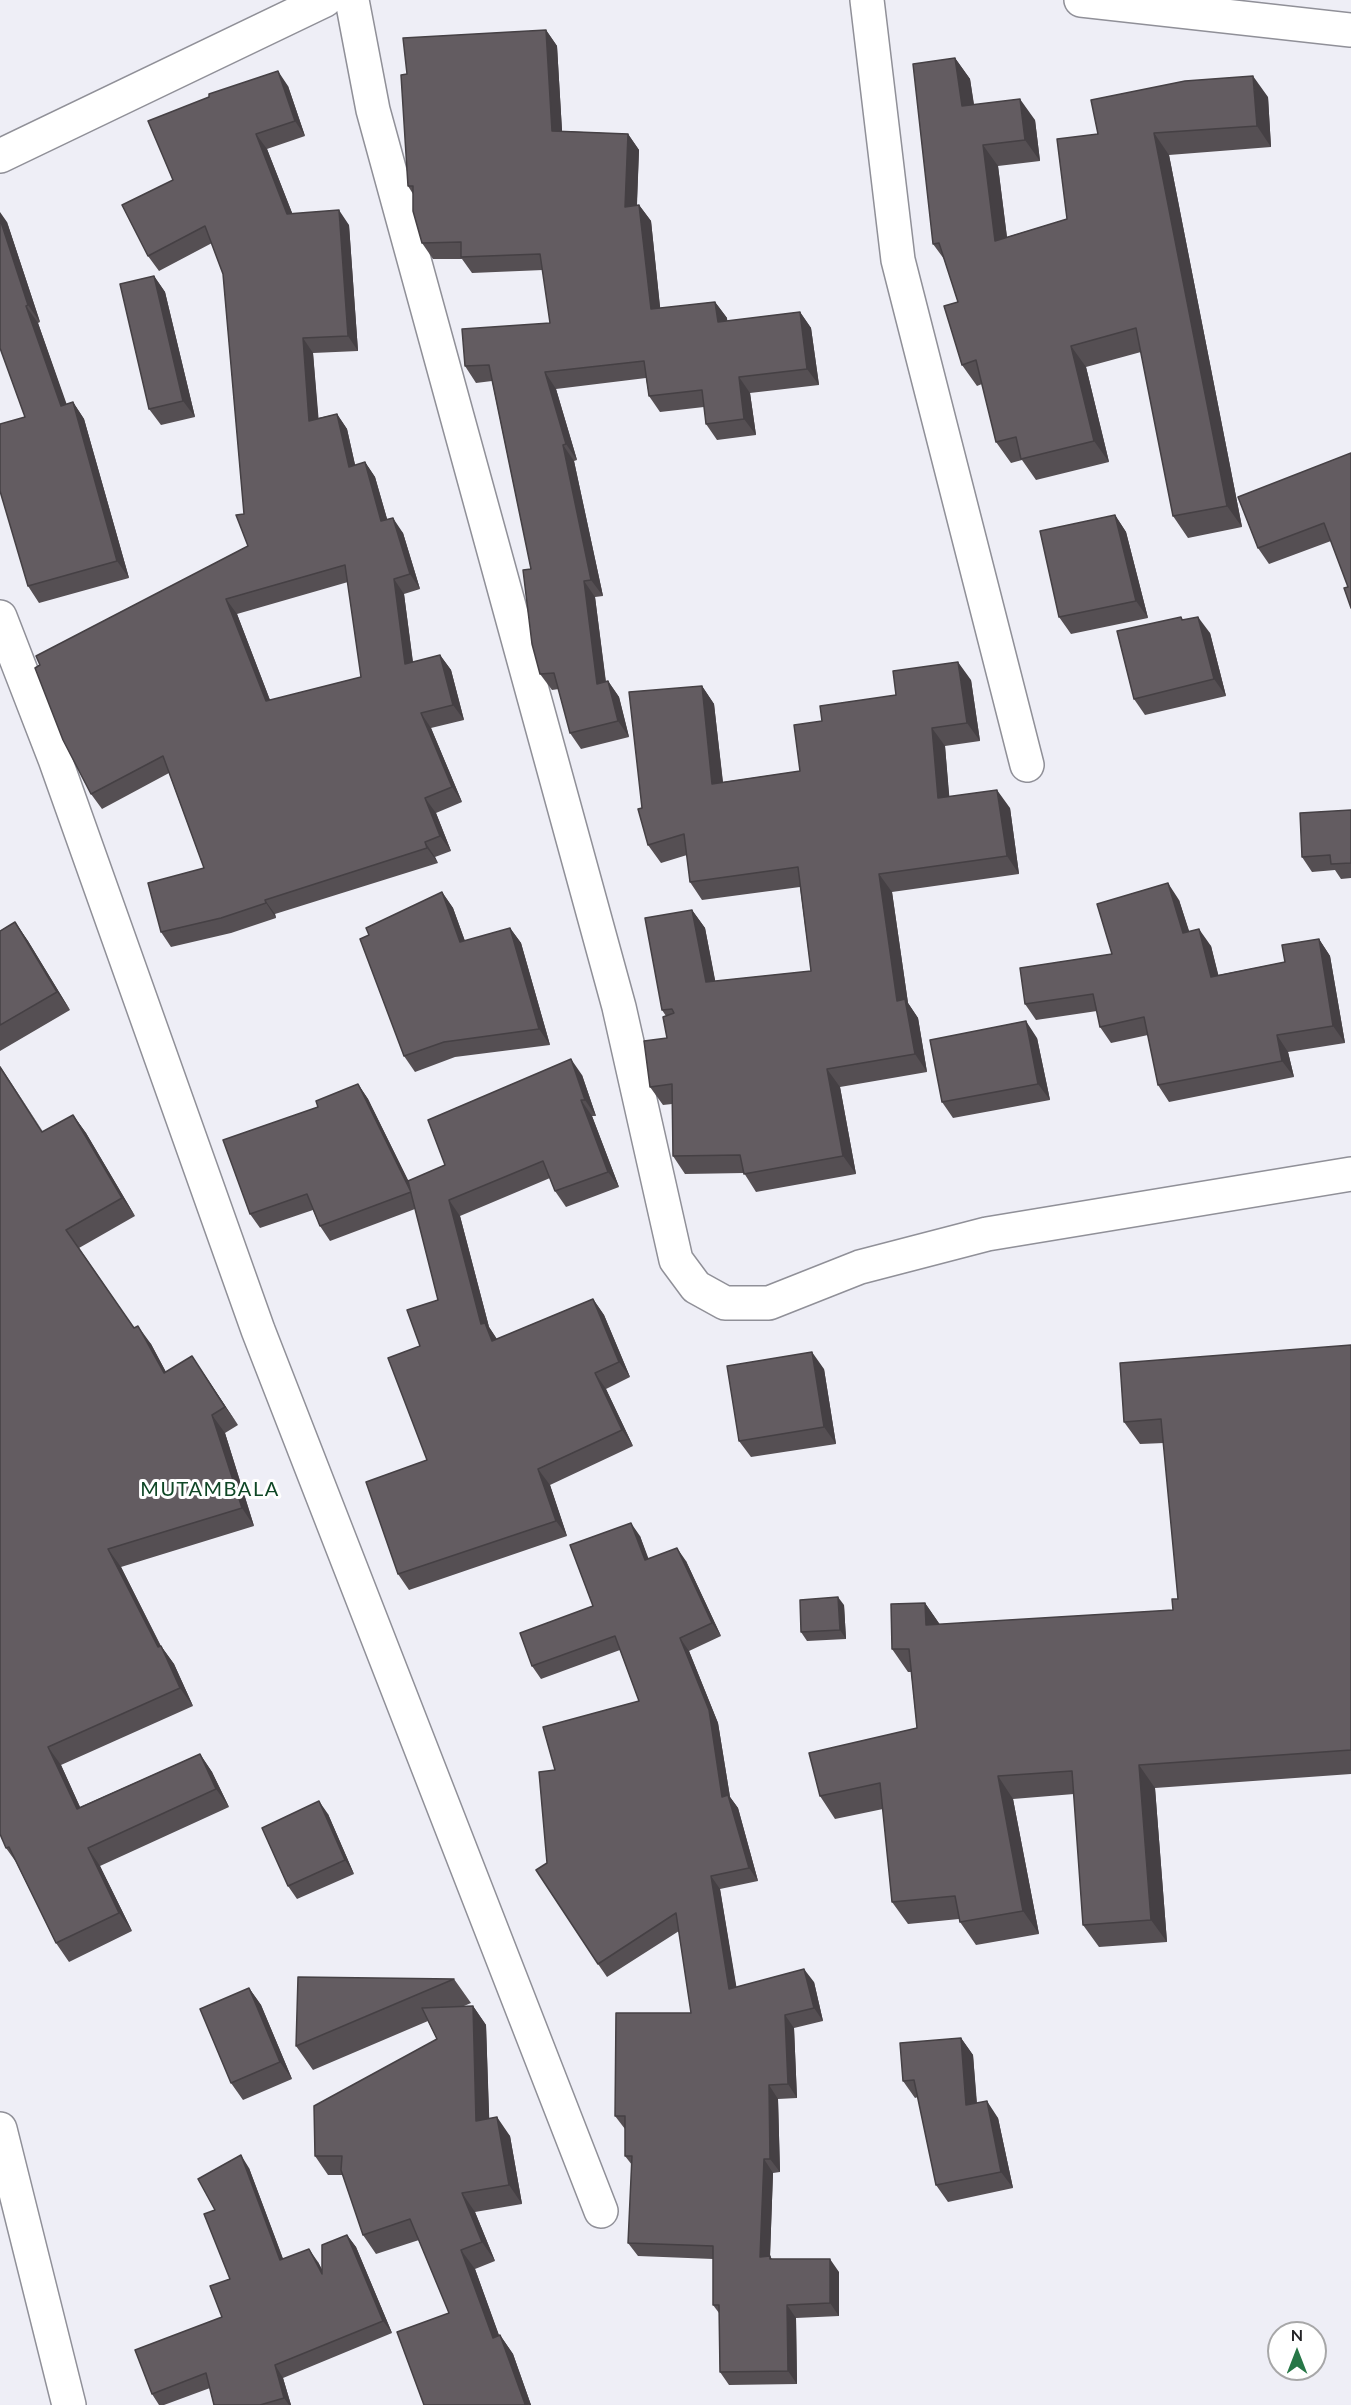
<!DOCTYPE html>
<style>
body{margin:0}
#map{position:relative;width:1351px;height:2405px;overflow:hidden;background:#eeeef6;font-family:Lato,sans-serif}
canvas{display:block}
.north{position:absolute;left:1267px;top:2321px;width:60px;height:60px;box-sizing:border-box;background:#fff;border:2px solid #a7a7a8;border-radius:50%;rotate:0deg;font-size:16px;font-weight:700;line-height:24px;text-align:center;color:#232326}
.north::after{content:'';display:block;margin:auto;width:21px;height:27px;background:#277747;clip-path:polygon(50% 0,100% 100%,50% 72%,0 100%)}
</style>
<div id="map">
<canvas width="1351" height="2405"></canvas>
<div class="north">N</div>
</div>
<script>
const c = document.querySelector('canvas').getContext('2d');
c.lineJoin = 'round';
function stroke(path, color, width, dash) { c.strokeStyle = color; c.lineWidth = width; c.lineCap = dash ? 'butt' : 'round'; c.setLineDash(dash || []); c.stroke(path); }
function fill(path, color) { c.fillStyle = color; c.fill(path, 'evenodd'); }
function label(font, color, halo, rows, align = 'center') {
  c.font = font + ' Lato,sans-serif'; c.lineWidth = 6; c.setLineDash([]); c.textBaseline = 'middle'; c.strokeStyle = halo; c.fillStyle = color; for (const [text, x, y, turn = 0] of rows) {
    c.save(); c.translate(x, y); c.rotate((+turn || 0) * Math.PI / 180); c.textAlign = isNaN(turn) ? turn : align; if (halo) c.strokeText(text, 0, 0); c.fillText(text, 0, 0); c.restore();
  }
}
const minor = new Path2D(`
 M352,0L373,110L619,1007L676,1260L696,1287L725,1303H769L860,1267L987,1234L1351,1174
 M867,0L898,260L1027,765
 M1081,0L1351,30
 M0,156L325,0
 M0,617L55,759L258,1330L601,2211
 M0,2129L69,2405`);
const wall = new Path2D(`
 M546,30L557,46L562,131L628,134L639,150L637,205H639L651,221L660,308L715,302L727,318V321L800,312L811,328L819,385L750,393L756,435L717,440L706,424L704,407L660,412L649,396L646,378L556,389L577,460L574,461L603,596L595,597L606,682L608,681L619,697L629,737L581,749L570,733L559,689L552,690L540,674L531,569L492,381L476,383L465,366L550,323L543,270L472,273L462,259H433L422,243L413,194L408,186L407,74Z
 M955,58L970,79L974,104L1035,120L1040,161L998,166L1007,237L1067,219L1098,134L1268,97L1271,147L1169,155L1242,527L1188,538L1173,516L1141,352L1086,367L1109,462L1036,480L1022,460L1011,463L996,442L982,384L977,386L962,365L958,302L944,259L933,244Z
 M288,86L305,136L267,149L292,213L349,225L358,351L313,353L318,418L337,414L347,429L355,465L365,462L375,477L387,519L403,533L420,589L404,594L413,662L440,655L451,670L464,720L431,728L462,802L436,813L451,851L435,857L438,863L275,914L276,918L231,933L171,947L161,932L204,868L169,773L102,809L91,794L248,546L244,514L223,274L212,243L159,271L148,256L173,180ZM348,582L361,677L270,700L237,614Z
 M7,222L40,322L38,323L66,404L73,402L84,419L129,578L39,603L28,586L25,417Z
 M154,276L165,292L195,417L161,425L149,409Z
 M1351,453L1331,541L1269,564L1258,548Z
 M1115,515L1126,532L1148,618L1071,634L1059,617Z
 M1181,617L1183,620L1210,633L1226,696L1145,715L1134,699Z
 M971,680L980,741L945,746L949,797L1010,808L1019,874L892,892L908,1003L918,1018L927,1072L840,1087L856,1174L756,1192L744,1173L685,1174L673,1156L672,1104L663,1105L650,1087L667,1038L666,1016L662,1010L692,910L705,928L715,981L811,971L800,887L702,900L690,882L687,855L661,863L648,845L642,808L702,686L714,704L723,782L800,771L822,721L896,695Z
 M1351,810V878L1341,879L1335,870L1312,872L1302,857Z
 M442,892L453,908L465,941L510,928L521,943L550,1045L455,1057L415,1072L404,1056L369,935Z
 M1179,900L1189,932L1211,946L1218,975L1285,962L1319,939L1330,956L1345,1043L1288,1052L1294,1077L1169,1102L1158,1085L1148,1035L1111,1043L1100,1027L1097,1011L1036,1020L1025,1004L1112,954Z
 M15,922L28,941L70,1010L0,1051V931Z
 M1037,1038L1050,1100L953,1118L942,1102Z
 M582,1075L596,1116H592L619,1187L566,1207L555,1191L550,1178L460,1216L489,1327L497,1339L593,1299L604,1315L630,1377L606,1389L633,1446L550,1485L567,1536L409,1590L398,1574L427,1460L420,1346L438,1300L415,1209L330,1241L320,1226L313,1210L260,1228L250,1214L318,1107L358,1084L368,1099L409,1182L445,1165Z
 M73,1115L86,1133L135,1216L79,1248L134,1328L151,1344L166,1372L204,1374L238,1425L225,1433L254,1526L121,1567L161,1646L174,1664L193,1706L61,1765L80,1807L200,1754L212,1772L229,1807L100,1866L132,1931L69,1962L56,1943L16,1862L6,1848L43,1132Z
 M1351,1345V1774L1155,1788L1167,1942L1099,1947L1083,1925L1074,1794L1013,1799L1039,1934L976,1945L960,1922L959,1919L908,1924L892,1902L883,1809L835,1819L820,1796L917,1728L911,1672H908L892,1649L925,1603L940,1625L1173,1610L1178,1599L1164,1443L1140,1444L1124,1422Z
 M824,1369L836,1444L751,1457L739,1441Z
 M640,1536L648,1559L686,1561L721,1636L689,1651L718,1723L730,1797L738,1808L758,1881L720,1889L736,1987L814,1982L823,2021L794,2028L797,2098L778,2099L780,2172L773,2173L770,2256L771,2259L839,2272V2316L796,2318L797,2384L729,2385L720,2372L719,2313L713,2305V2259L638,2256L628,2243L632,2165L625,2156V2129L615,2116L691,2013L679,1931L607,1977L598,1964L547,1863L555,1770L639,1701L620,1650L541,1679L532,1666L593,1606Z
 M844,1605L846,1639L807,1641L801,1632Z
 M328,1814L354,1874L297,1899L288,1886Z
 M454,1979L471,2003L464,2006H473L486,2025L489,2119L510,2136L522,2204L475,2212L495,2261L475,2269L499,2336L500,2335L513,2354L531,2405H424L449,2313L419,2240L376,2254L363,2235L343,2175H328L315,2156L437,2039L428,2021L313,2070L296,2046Z
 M249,1988L261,2005L292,2079L243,2100L231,2083Z
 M961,2038L973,2055L977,2103L998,2118L1013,2188L948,2202L936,2185L918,2097L915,2098L903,2081Z
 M249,2168L283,2259L318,2262L322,2270L347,2235L356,2247L392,2333L283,2378L291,2405H214L210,2388L164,2405H159L152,2394L222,2317L230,2279L215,2210Z`);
const shadedWall = new Path2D(`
 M546,30L557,46L563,147L552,131Z
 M955,58L970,79L977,127L962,106Z
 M278,71L288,86L305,136L295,121Z
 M1253,76L1268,97L1271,147L1257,126Z
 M1020,99L1035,120L1040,161L1025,140Z
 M1154,133L1169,155L1242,527L1227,506Z
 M256,134L267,149L298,228L287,214Z
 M628,134L639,150L636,223L625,207Z
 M983,145L998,166L1010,262L995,241Z
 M639,205L651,221L662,325L651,309Z
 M339,210L349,225L358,351L348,336Z
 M0,212L7,222L40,322L28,305L0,219Z
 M154,276L165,292L195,417L183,401Z
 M715,302L727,318L729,338L718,322Z
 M26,306L38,323L73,422L61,406Z
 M800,312L811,328L819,385L807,369Z
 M303,338L313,353L320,435L309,421Z
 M1071,346L1086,367L1109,462L1094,441Z
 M545,372L556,389L577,460L566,444Z
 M739,377L750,393L756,435L744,419Z
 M73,402L84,419L129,578L117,561Z
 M337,414L347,429L359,482L349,467Z
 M563,445L574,461L603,596L591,580Z
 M365,462L375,477L392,536L381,521Z
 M1115,515L1126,532L1148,618L1136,601Z
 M393,518L403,533L420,589L410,574Z
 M394,579L404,594L415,679L405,664Z
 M584,581L595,597L608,700L597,684Z
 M226,599L237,614L276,716L266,701Z
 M1198,617L1210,633L1226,696L1214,679Z
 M440,655L451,670L464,720L453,705Z
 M958,662L971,680L980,741L967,723Z
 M608,681L619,697L629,737L618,721Z
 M702,686L714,704L725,802L712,784Z
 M421,713L431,728L462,802L452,787Z
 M932,728L945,746L951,816L938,798Z
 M997,790L1010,808L1019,874L1007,856Z
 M425,798L436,813L451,851L440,836Z
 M425,842L435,857L438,863L427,848Z
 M879,874L892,892L908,1003L918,1018L927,1072L915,1054L897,1001Z
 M1168,883L1179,900L1195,949L1183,933Z
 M442,892L453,908L471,958L460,942Z
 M265,900L275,914L276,918L266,903Z
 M692,910L705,928L719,1000L706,982Z
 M15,922L28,941L70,1010L57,992Z
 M510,928L521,943L550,1045L539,1029Z
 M1199,929L1211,946L1223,993L1211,977Z
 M1319,939L1330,956L1345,1043L1333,1026Z
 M1026,1021L1037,1038L1050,1100L1038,1084Z
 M1277,1035L1288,1052L1294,1077L1282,1061Z
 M571,1059L582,1075L596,1116L585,1100Z
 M0,1066L55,1150L0,1067Z
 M827,1069L840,1087L856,1174L843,1156Z
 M358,1084L368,1099L421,1207L411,1192Z
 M581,1100L592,1116L619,1187L608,1172Z
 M73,1115L86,1133L135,1216L122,1198Z
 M449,1200L460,1216L489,1327L496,1338L503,1357L481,1324Z
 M593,1299L604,1315L630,1377L619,1362Z
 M138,1326L151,1344L176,1391L164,1373Z
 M812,1352L824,1369L836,1444L824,1427Z
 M192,1356L238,1425L225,1407Z
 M595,1373L606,1389L633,1446L622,1430Z
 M212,1415L225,1433L254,1526L242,1508Z
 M538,1469L550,1485L567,1536L556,1521Z
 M631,1523L640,1536L654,1573L645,1560Z
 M677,1548L686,1561L721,1636L712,1623Z
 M108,1549L121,1567L167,1659L161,1646L174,1664L193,1706L180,1688L158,1647Z
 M838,1597L844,1605L846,1639L840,1630Z
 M925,1603L941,1626L926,1625Z
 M680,1638L689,1651L718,1723L730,1797L738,1808L758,1881L749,1868L722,1797Z
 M48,1747L61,1765L89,1827L77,1809Z
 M200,1754L212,1772L229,1807L216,1789Z
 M1139,1765L1155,1788L1167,1942L1151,1920Z
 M998,1776L1013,1799L1039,1934L1023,1911Z
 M319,1801L328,1814L354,1874L345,1860Z
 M88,1848L100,1866L132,1931L119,1913Z
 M711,1876L720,1889L739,2002L729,1989Z
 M804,1969L814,1982L823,2021L814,2008Z
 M249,1988L261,2005L292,2079L280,2062Z
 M473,2006L486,2025L490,2140L476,2121Z
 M785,2015L794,2028L797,2098L788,2084Z
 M961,2038L973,2055L978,2122L966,2105Z
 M769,2085L778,2099L780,2172L770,2159Z
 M987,2101L998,2118L1013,2188L1001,2172Z
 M497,2117L510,2136L522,2204L509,2185Z
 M241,2155L249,2168L288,2272L280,2260Z
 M764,2159L773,2173L770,2256L779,2270L760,2257Z
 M462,2193L475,2212L495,2261L482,2242Z
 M347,2235L356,2247L392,2333L383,2321Z
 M309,2249L318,2262L331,2286L322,2274Z
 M461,2250L475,2269L507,2357L493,2338Z
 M830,2259L839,2272V2316L830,2303Z
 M787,2305L796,2318L797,2384L788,2371Z
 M500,2335L513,2354L531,2405H525Z
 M275,2365L283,2378L291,2405H289L284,2398Z`);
const building = new Path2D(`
 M546,30L552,131L628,134L625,207L639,205L651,309L715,302L718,322L800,312L807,369L739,377L744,419L706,424L702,390L649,396L644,361L545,372L566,444L563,445L591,580L584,581L597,684L608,681L618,721L570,733L554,673L540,674L532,644L523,570L531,569L489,365L465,366L462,329L550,323L540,254L461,257V242L422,243L413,211V186H408L401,75L407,74L403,38Z
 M955,58L962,106L1020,99L1025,140L983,145L995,241L1067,219L1057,139L1098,134L1091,100L1185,81L1253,76L1257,126L1154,133L1227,506L1173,516L1136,328L1071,346L1094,441L1021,459L1016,437L996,442L976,360L962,365L944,306L958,302L939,243L933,244L913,64Z
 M278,71L295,121L256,134L287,214L339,210L348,336L303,338L309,421L337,414L349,467L365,462L381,521L393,518L410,574L394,579L405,664L440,655L453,705L421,713L452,787L425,798L440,836L425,842L427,848L265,900L266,903L221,918L161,932L148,883L204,868L163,756L91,794L63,740L35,668L40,665L36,656L248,546L236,515L244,514L223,274L205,226L148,256L122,205L173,180L148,121L209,97V94ZM345,565L361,677L266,701L226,599Z
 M0,219L28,305L26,306L61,406L73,402L117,561L28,586L0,491V424L25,417L0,348Z
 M154,276L183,401L149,409L120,284Z
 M1351,453V608L1344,588L1348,587L1324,523L1258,548L1238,497Z
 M1115,515L1136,601L1059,617L1040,531Z
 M1181,617L1182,620L1198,617L1214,679L1134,699L1117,631Z
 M958,662L967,723L932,728L938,798L997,790L1007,856L879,874L897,1001L905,999L915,1054L827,1069L843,1156L744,1174L740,1155L673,1156L672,1084L650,1087L644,1041L667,1038L663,1017L674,1013L672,1009L662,1010L645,918L692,910L706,982L811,971L798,867L690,882L684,834L648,845L638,809L642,808L629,692L702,686L712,784L800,771L794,725L822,721L820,706L896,695L893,671Z
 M1351,810V863L1331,864L1330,855L1302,857L1300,813Z
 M1168,883L1183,933L1199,929L1211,977L1285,962L1282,945L1319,939L1333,1026L1277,1035L1282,1061L1158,1085L1144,1017L1100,1027L1093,994L1025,1004L1020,968L1112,954L1097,904Z
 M442,892L460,942L510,928L539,1029L444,1042L404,1056L360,939L369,935L366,928Z
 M15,922L57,992L0,1025V931Z
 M1026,1021L1038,1084L942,1102L930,1040Z
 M571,1059L585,1100H581L608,1172L555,1191L543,1161L449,1200L481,1324L485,1323L492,1341L593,1299L619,1362L595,1373L622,1430L538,1469L556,1521L398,1574L366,1482L427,1460L388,1358L420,1346L407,1310L438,1300L408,1181L445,1165L428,1120Z
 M0,1067L42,1132L73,1115L122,1198L66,1230L134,1328L138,1326L164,1373L192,1356L225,1407L212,1415L242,1508L108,1549L158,1647L161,1646L180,1688L48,1747L77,1809L200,1754L216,1789L88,1848L119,1913L56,1943L9,1847L6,1848L0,1834Z
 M358,1084L411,1192L320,1226L307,1194L250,1214L223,1140L318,1107L316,1101Z
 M1351,1345V1750L1139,1765L1151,1920L1083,1925L1072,1771L998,1776L1023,1911L960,1922L955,1896L892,1902L880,1783L820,1796L809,1753L917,1728L909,1649H892L891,1604L925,1603L926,1625L1173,1610L1172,1599H1178L1161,1419L1124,1422L1120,1363Z
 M812,1352L824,1427L739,1441L727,1366Z
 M631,1523L645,1560L677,1548L712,1623L680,1638L709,1710L722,1797L728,1795L749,1868L711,1876L729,1989L804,1969L814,2008L785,2015L788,2084L769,2085L770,2159H764L760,2257L770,2256V2259H830V2303L787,2305L788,2371L720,2372L719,2305H713V2246L628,2243L632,2156H625V2116H615L616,2013H691L676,1913L598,1964L536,1870L547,1863L539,1772L555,1770L543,1727L639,1701L615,1636L532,1666L520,1633L593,1606L570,1545Z
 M838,1597L840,1630L801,1632L800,1600Z
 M319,1801L345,1860L288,1886L262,1828Z
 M298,1977L454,1979L296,2046Z
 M249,1988L280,2062L231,2083L200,2009Z
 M473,2006L476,2121L497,2117L509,2185L462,2193L482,2242L461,2250L493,2338L500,2335L525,2404L529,2403L530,2405H424L397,2332L449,2313L410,2219L363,2235L341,2170L342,2156H315L314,2106L437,2039L422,2008Z
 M961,2038L966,2105L987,2101L1001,2172L936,2185L914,2080L903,2081L900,2043Z
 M241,2155L280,2260L309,2249L322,2274V2245L347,2235L383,2321L275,2365L284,2398L260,2405H214L206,2373L152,2394L135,2350L222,2317L210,2286L230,2279L204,2214L215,2210L198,2179Z`);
const quarterNames = [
 ["MUTAMBALA",210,1490]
];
stroke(minor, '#909098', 36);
stroke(minor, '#fff', 33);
fill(wall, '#554f53');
fill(shadedWall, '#454044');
fill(building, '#635c61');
stroke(building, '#454044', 1.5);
c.letterSpacing = '1.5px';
label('20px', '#0f4726', '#fff', quarterNames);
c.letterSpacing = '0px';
</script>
